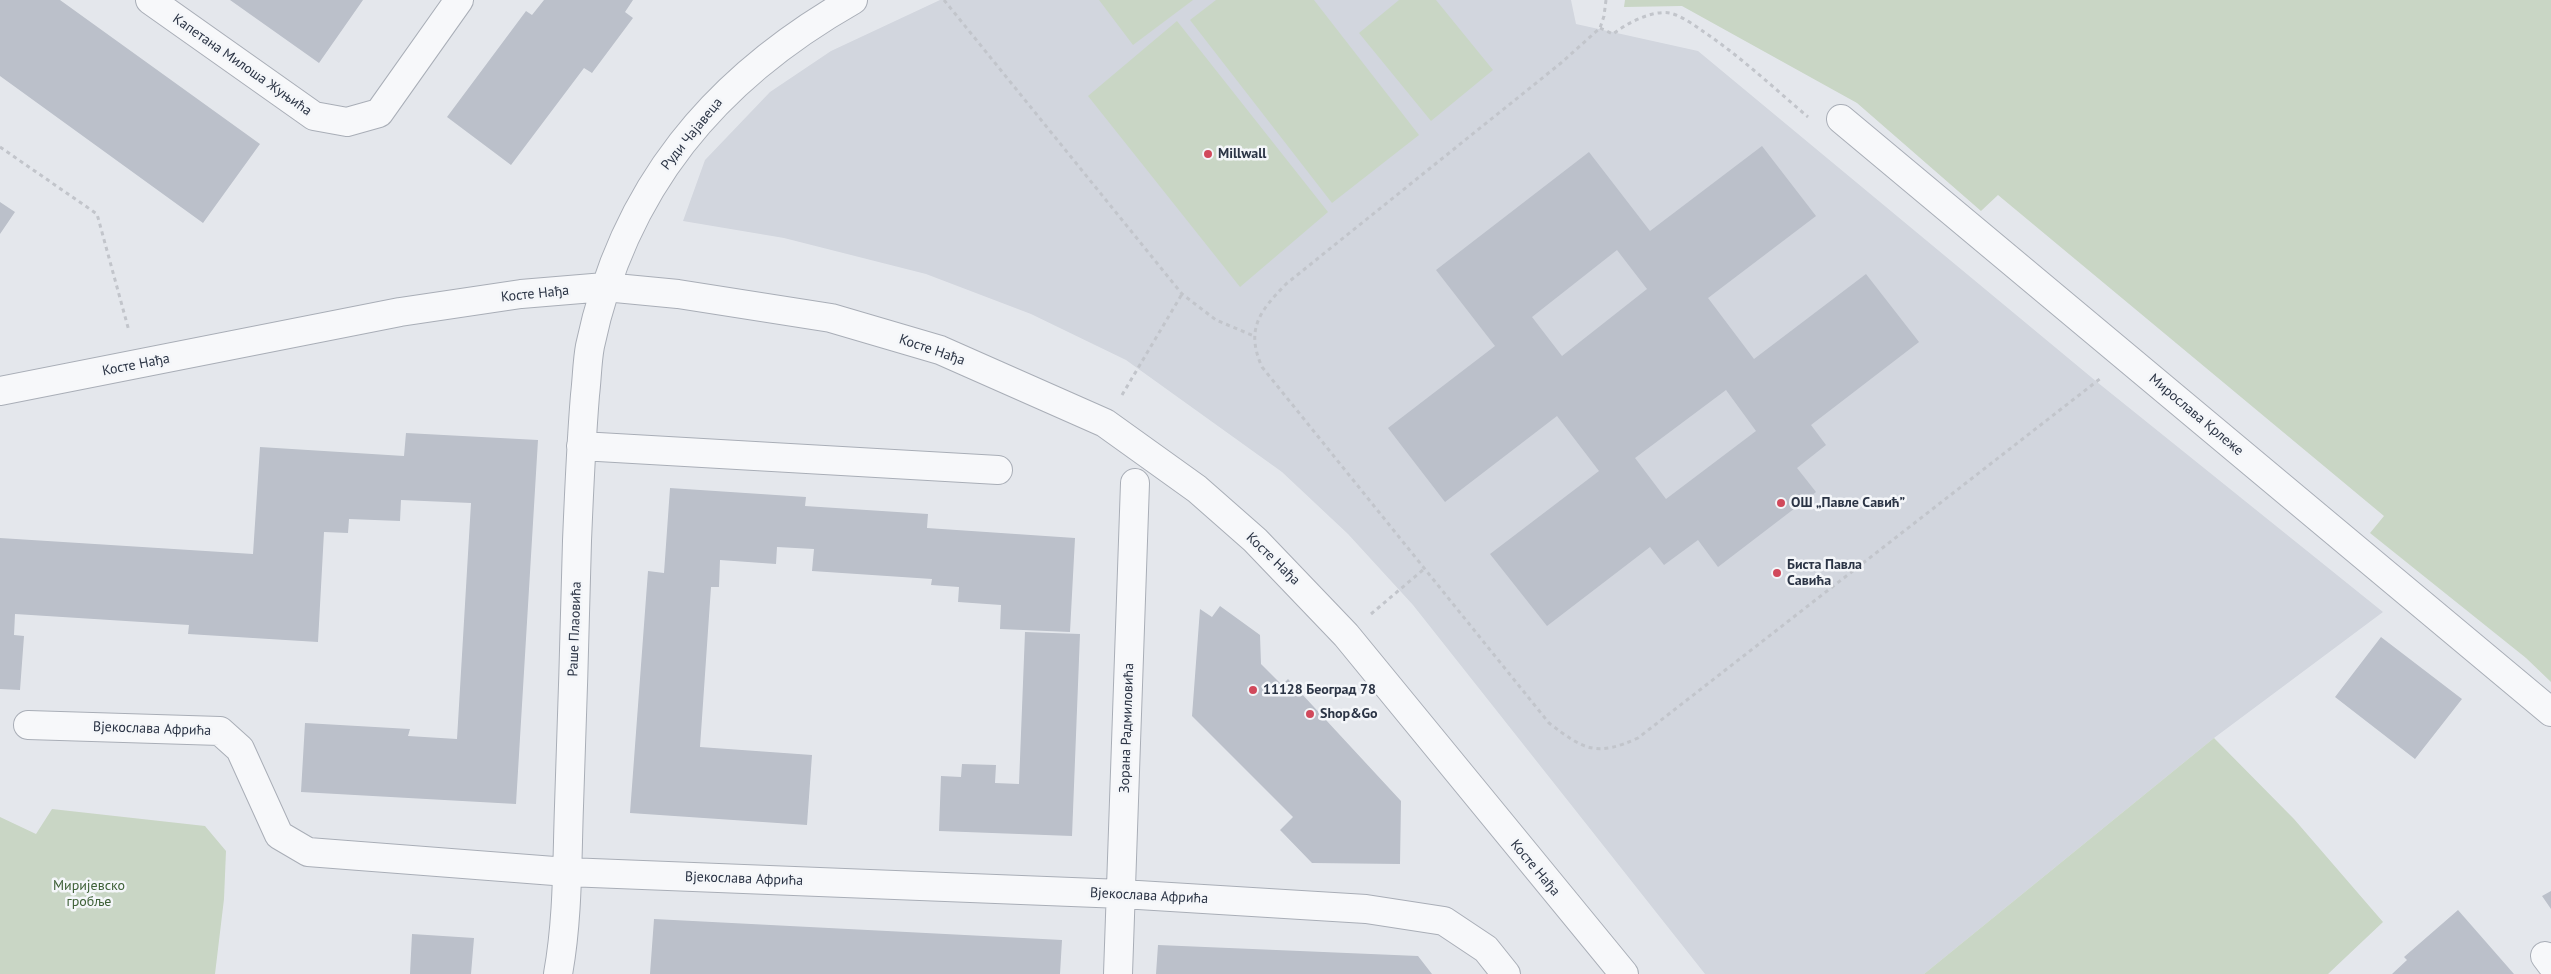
<!DOCTYPE html>
<meta charset="utf-8">
<style>
body{margin:0}
canvas{display:block;background:#e4e7ec}
</style>
<canvas width="2551" height="974"></canvas>
<script>
const c = document.querySelector('canvas').getContext('2d');
c.lineJoin = 'round';
function fill(path, color) { c.fillStyle = color; c.fill(path, 'evenodd'); }
function stroke(path, color, width, dash) { c.strokeStyle = color; c.lineWidth = width; c.lineCap = dash ? 'butt' : 'round'; c.setLineDash(dash || []); c.stroke(path); }
function label(font, color, halo, rows, align = 'center') {
  c.font = font + ' "PT Sans",sans-serif'; c.lineWidth = 5; c.setLineDash([]); c.textBaseline = 'middle'; c.strokeStyle = halo; c.fillStyle = color; for (const [text, x, y, turn = 0] of rows) {
    c.save(); c.translate(x, y); c.rotate((+turn || 0) * Math.PI / 180); c.textAlign = isNaN(turn) ? turn : align; if (halo) c.strokeText(text, 0, 0); c.fillText(text, 0, 0); c.restore();
  }
}
const built = new Path2D(`
 M940,0H1571L1576,24L1698,51L2097,382L2383,612L2214,738L1924,974H1705L1413,605L1348,534L1282,472L1126,360L1031,314L926,274L784,238L683,221L705,160L770,92L831,51Z`);
const green = new Path2D(`
 M1099,0H1193L1133,45Z
 M1216,0H1314L1419,135L1332,203L1190,20Z
 M1399,0H1436L1493,70L1431,121L1359,33Z
 M1625,0H2551V682L2526,658L2370,533L2384,516L1998,195L1981,211L1857,103L1682,6L1624,7Z
 M1177,21L1328,212L1240,287L1088,96Z
 M2214,738L2294,819L2383,922L2328,974H1924Z
 M52,809L205,826L226,851L224,899L215,974H0V817L36,834Z`);
const building = new Path2D(`
 M0,0H60L260,144L203,223L0,76Z
 M230,0H363L319,63Z
 M544,0H633L625,12L633,18L592,73L584,68L511,165L447,117L526,11L532,15Z
 M1762,146L1816,216L1708,298L1754,359L1866,274L1919,342L1811,425L1826,445L1797,468L1816,492L1718,567L1698,540L1664,565L1650,547L1547,626L1490,554L1599,471L1557,416L1445,502L1388,428L1495,346L1436,270L1589,152L1650,231ZM1617,250L1647,289L1562,356L1532,317ZM1726,390L1756,431L1666,499L1635,458Z
 M0,202L15,212L0,234Z
 M406,433L538,440L516,804L301,792L305,723L410,729L408,736L457,739L471,503L401,500L400,521L349,519L348,533L324,532L318,642L188,634L189,625L15,614L14,635L24,636L20,690L0,689V538L253,554L260,447L404,456Z
 M670,488L806,497L805,506L928,514L927,528L1075,538L1070,632L1000,629L1001,605L958,602L959,587L931,585L932,579L812,571L814,549L777,547L776,564L720,560L719,587H711L700,747L812,755L807,825L630,813L648,571L664,573Z
 M1220,606L1260,635L1261,664L1282,685L1288,679L1401,801L1400,864L1312,863L1280,830L1293,817L1192,716L1200,609L1212,617Z
 M1025,632L1080,634L1072,836L939,831L941,776L961,777L962,764L996,765L995,783L1019,784Z
 M2381,637L2462,699L2415,759L2335,697Z
 M2551,891V909L2542,896Z
 M2458,910L2514,974H2392L2407,960L2404,957Z
 M654,919L1062,940L1060,974H650Z
 M412,934L474,938L471,974H410Z
 M1158,945L1418,956L1432,974H1156Z`);
const path = new Path2D(`
 M944,0L1182,294L1216,320L1254,336
 M1606,0L1604,16L1600,28L1561,63L1286,284C1260,311 1245,329 1262,367L1549,723C1584,750 1596,757 1638,738L2101,378
 M1600,28L1613,34C1627,23 1652,10 1670,13C1682,16 1694,25 1704,32C1741,57 1774,88 1808,117
 M0,147L97,214L129,331
 M1122,395L1182,294
 M1371,614L1424,569`);
const minor = new Path2D(`
 M150,0L314,116L347,122L379,113L459,0
 M1841,119L2551,712
 M0,391L400,312L521,294L605,287L678,294L831,318L940,350L1105,423L1197,489L1255,540L1346,635L1624,974
 M581,446L998,470
 M28,725L220,731L240,749L279,835L308,852L567,872L1122,894L1366,909L1444,921L1486,949L1506,974
 M2545,956L2551,964
 M558,974C568,919 567,862 569,806C572,718 575,629 577,541C579,492 581,444 585,395C587,379 587,362 590,346C623,188 714,79 853,0
 M1118,974L1135,483`);
const markers = [
 [1208,154,5,"#d1495b"],
 [1781,503,5,"#d1495b"],
 [1777,573,5,"#d1495b"],
 [1253,690,5,"#d1495b"],
 [1310,714,5,"#d1495b"]
];
const streetNames = [
 ["Капетана Милоша Жуњића",242,65,35],
 ["Руди Чајавеца",692,134,-51],
 ["Косте Нађа",535,294,-6],
 ["Косте Нађа",932,350,19],
 ["Косте Нађа",136,365,-11],
 ["Мирослава Крлеже",2196,415,40],
 ["Косте Нађа",1273,559,44],
 ["Раше Плаовића",575,629,-88],
 ["Зорана Радмиловића",1127,728,-88],
 ["Вјекослава Афрића",152,729,2],
 ["Косте Нађа",1535,868,50],
 ["Вјекослава Афрића",744,879,2],
 ["Вјекослава Афрића",1149,896,3]
];
const poiNames = [
 ["Millwall",1218,154],
 ["ОШ „Павле Савић”",1791,503],
 ["Биста Павла",1787,565],
 ["Савића",1787,581],
 ["11128 Београд 78",1263,690],
 ["Shop&Go",1320,714]
];
const parkNames = [
 ["Миријевско",89,886],
 ["гробље",89,902]
];
fill(built, '#d2d6de');
fill(green, '#c9d6c5');
fill(building, '#bbc0ca');
stroke(minor, '#a9aeb7', 30);
stroke(path, '#c2c5cb', 3, [4, 4]);
stroke(minor, '#f7f8fa', 28);
for (const [x, y, r, color] of markers) { const dot = new Path2D(); dot.arc(x, y, r, 0, 2 * Math.PI); c.fillStyle = color; c.fill(dot); stroke(dot, '#f4f6f9', 2); }
label('14px', '#2b3445', '#f4f6f9', streetNames);
label('bold 14px', '#2b3445', '#f4f6f9', poiNames, 'left');
label('14px', '#3f6138', '#f4f6f9', parkNames);
</script>
